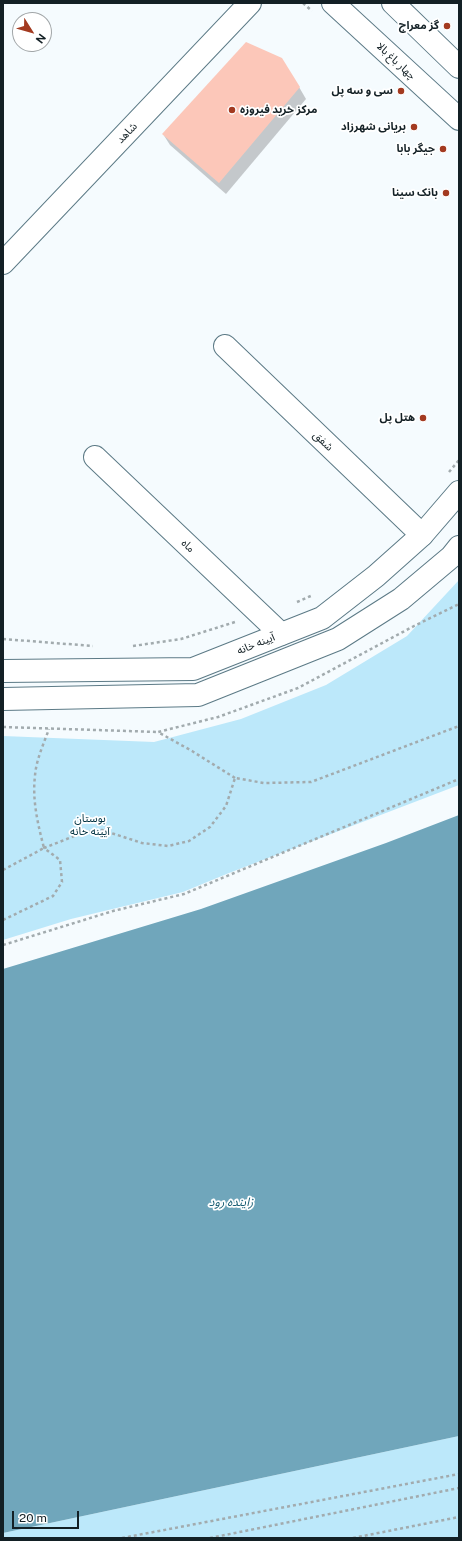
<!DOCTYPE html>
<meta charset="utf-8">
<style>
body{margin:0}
#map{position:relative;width:462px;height:1541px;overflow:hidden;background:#f5fbfe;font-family:"Public Sans",sans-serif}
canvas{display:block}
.frame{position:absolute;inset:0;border:4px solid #132025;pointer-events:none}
.north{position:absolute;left:12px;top:12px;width:40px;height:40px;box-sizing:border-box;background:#fff;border:1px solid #a1a6a8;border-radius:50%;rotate:127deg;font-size:11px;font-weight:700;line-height:16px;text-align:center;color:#132025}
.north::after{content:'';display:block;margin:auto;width:14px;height:18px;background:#a33a20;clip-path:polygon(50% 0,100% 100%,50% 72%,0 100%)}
.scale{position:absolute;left:12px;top:1511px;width:67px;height:18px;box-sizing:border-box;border:2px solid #132025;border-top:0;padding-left:5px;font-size:12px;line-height:14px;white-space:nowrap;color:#132025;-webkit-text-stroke:3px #fff;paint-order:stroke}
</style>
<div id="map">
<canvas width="462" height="1541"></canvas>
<div class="frame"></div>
<div class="north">N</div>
<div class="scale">20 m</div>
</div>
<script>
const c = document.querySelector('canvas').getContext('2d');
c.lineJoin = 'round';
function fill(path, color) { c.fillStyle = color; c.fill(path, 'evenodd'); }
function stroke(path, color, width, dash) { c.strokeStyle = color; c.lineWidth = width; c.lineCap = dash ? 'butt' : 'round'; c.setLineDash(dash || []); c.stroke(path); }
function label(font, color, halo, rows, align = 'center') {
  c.font = font + ' "Public Sans","Noto Sans Arabic",sans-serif'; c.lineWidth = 3.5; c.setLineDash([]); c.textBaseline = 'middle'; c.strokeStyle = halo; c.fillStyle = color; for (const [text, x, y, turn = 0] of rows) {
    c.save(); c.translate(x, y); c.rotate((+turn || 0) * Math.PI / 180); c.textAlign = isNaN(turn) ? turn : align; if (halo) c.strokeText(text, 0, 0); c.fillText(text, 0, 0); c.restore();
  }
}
const green = new Path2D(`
 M459,580V785L229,873L183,892L71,919L3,940V736L154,742L241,719L326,685L407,636Z
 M459,1436V1537L3,1538V1533Z`);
const water = new Path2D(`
 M459,815V1436L3,1533V969L201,909L386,843Z`);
const shadow = new Path2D(`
 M299,87L306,99L226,194L170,145L163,134Z`);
const building = new Path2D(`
 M246,42L282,58L300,87L219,183L162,134Z`);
const path = new Path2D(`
 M303,3L312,11
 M449,472L459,460
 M297,602L313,595
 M3,639L93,646
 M133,646L181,639L235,622
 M3,727L158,732
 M235,778L192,751L158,732L218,717L298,688L414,626L459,604
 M3,870L44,848C38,825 32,800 35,776C36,760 44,743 49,729
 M3,920L53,896L62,882L60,860L44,848L82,833L102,830L142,843L168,846L189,841L210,827L226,806L235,778L264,783L311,782L459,726
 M3,945L113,911L184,894L459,779
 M122,1538L459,1474
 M210,1538L459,1488
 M353,1538L459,1517`);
const minor = new Path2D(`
 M3,263L250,3
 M225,346L422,535
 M95,457L281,634`);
const primary = new Path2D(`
 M333,3L459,119
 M393,3L459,67
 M3,671L193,669L322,618L376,576L422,535L459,492
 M3,699L198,695L338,639L401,599L451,557L459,547`);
const markers = [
 [447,26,4,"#a33a20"],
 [401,91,4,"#a33a20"],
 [232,110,4,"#a33a20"],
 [414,127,4,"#a33a20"],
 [443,149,4,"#a33a20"],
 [446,193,4,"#a33a20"],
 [423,418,4,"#a33a20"]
];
const poiNames = [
 ["گز معراج",439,26],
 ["سی و سه پل",393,91],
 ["مرکز خرید فیروزه",240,110,"left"],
 ["بریانی شهرزاد",406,127],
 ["جیگر بابا",435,149],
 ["بانک سینا",438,193],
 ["هتل پل",415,418]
];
const streetNames = [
 ["چهار باغ بالا",396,61,43],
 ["شاهد",127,133,-46],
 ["شفق",323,441,44],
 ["ماه",188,546,44],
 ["آیینه خانه",256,644,-22]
];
const parkNames = [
 ["بوستان",90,819],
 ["آیینه خانه",90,832]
];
const waterNames = [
 ["زاینده رود",231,1202]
];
fill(green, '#bce8fa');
fill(water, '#70a6bb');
fill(shadow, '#0003');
fill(building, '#fcc7b9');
stroke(minor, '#5c7a86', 24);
stroke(primary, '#5c7a86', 24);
stroke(path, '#a2abae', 2.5, [3, 3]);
stroke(minor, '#fff', 22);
stroke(primary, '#fff', 22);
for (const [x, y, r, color] of markers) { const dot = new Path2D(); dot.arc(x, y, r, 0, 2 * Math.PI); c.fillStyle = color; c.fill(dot); stroke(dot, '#fff', 1.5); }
label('bold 11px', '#132025', '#fff', poiNames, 'right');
label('11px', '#132025', '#fff', streetNames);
label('11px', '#003241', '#fff', parkNames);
label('italic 12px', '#185e74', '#fff', waterNames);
</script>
